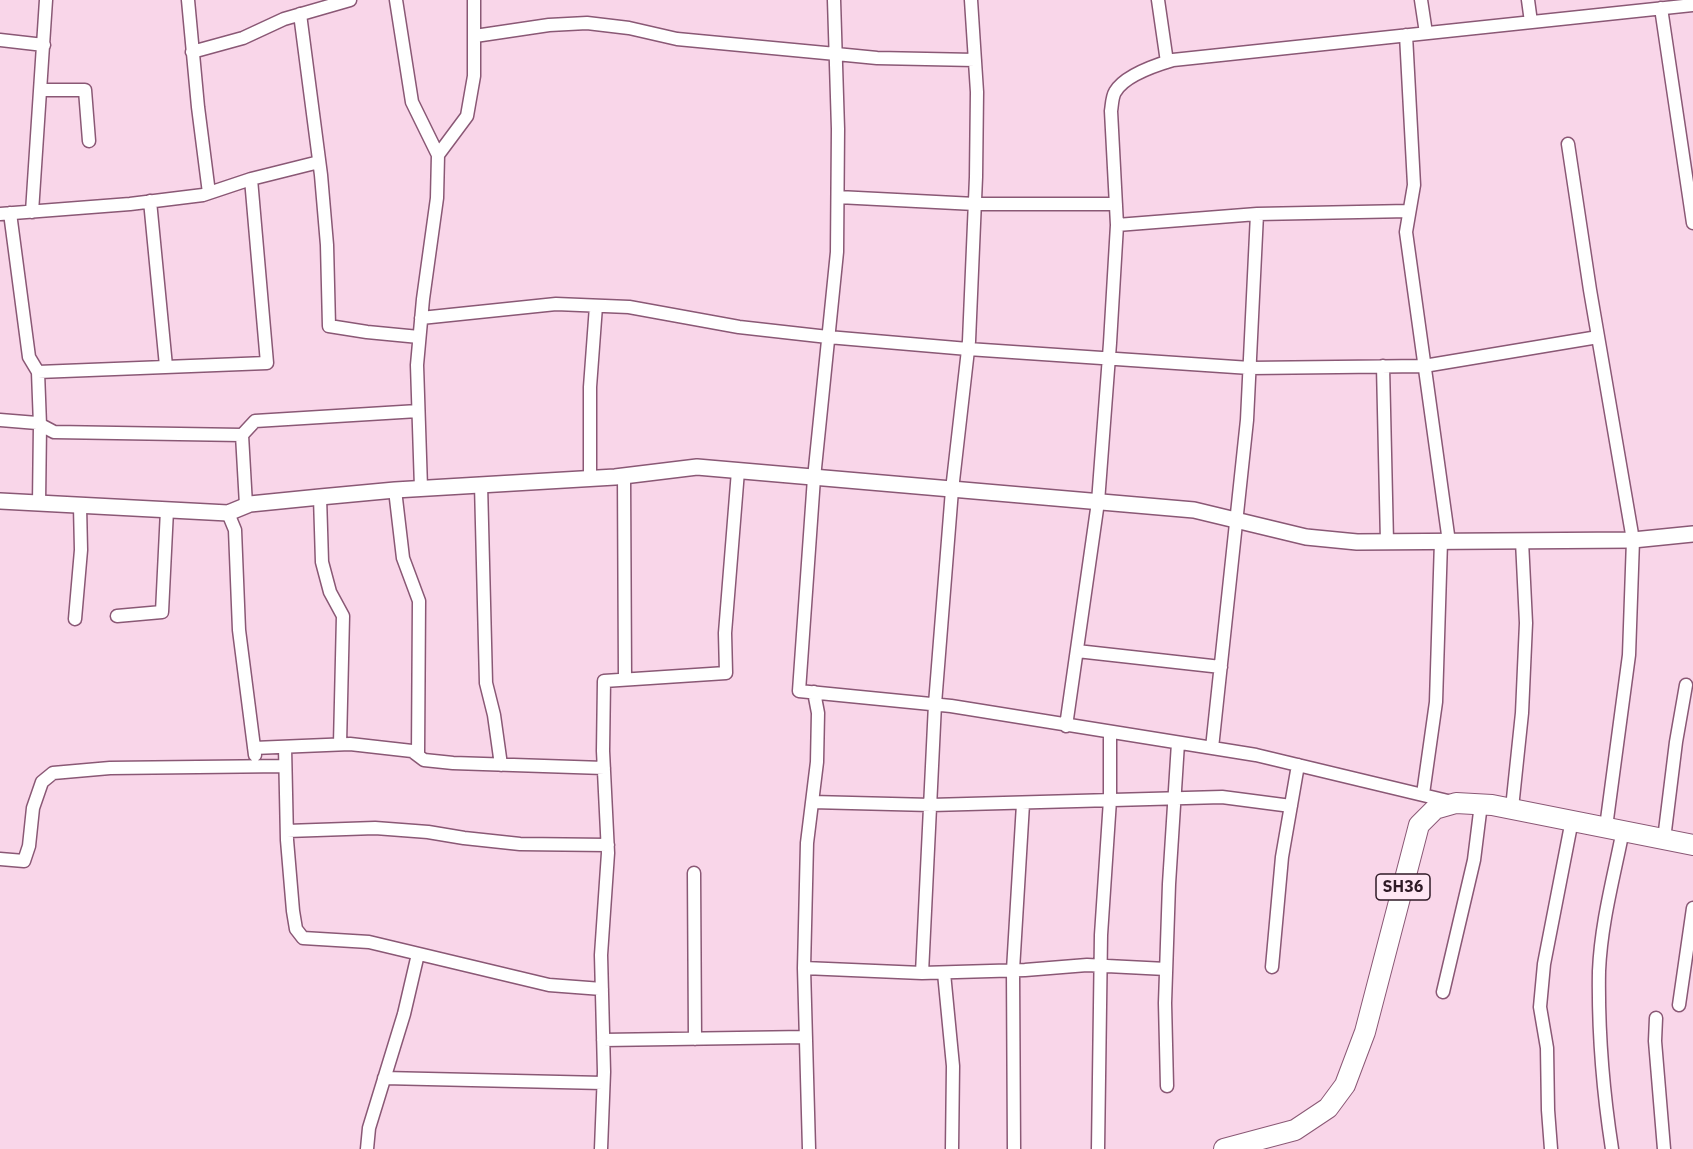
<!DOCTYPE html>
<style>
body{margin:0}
canvas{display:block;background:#f9d6e9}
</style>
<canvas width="1693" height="1149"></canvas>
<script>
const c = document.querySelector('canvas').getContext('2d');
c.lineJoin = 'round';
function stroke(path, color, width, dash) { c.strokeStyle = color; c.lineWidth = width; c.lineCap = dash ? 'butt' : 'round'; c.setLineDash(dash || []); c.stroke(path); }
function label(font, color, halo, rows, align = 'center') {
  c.font = font + ' "IBM Plex Sans",sans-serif'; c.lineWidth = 5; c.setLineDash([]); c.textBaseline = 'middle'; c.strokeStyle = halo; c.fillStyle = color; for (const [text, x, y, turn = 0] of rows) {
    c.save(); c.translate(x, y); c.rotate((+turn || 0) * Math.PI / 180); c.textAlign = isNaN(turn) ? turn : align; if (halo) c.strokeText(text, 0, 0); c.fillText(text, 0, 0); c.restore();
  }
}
const minor = new Path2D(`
 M188,0L198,107L209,193
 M396,0L412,102L438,155
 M834,0L838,129L837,252L814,478L799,691L951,706L1256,755L1452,802
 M1158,0L1167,62
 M1421,0L1426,33
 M1528,0L1531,22
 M1661,8L1693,223
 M300,14L321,175L327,245L329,326L367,332L419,337
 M1406,35L1414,185L1406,232L1449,542
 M475,36L549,25L587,23L629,28L677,39L836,54L877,58L975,60
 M0,40L44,45
 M192,52L243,38L284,19L350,0
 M41,90H85L89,141
 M1568,144L1590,290L1633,540L1629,655L1606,827
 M838,197L975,204H1116
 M150,201L166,366
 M32,212L46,0
 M10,213L29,357L38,372L40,425L39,503
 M0,214L130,204L203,195L251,179L319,162
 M1117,225L1257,214L1409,211
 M421,318L556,304L629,307L739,327L828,337L968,349L1250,368L1424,366L1598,337
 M1383,366L1387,542
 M38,372L267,363L251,179
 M0,420L37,423L54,432L242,435L246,505
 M242,435L255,421L418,411
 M624,475L625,679
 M590,478V387L596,306
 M481,484L486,683L494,715L501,765
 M421,488L417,365L423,299L437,198L438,155L467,116L474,76V0
 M395,490L403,558L419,601L418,755
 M320,497L322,562L330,592L343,616L340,744
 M228,513L235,530L239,630L255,755
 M117,616L162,612L167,510
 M75,619L81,550L80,506
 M1077,651L1221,667
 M1066,726L1098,502L1110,343L1117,225L1111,111C1112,105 1112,97 1115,92C1124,76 1156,65 1173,60L1693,5
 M285,747L287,840L293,911L296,929L303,938L369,942L549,985L602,989
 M254,748L350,744L412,751L424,760L453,763L604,768
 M1212,748L1247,420L1257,214
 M1423,794L1436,702L1441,541
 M812,802L931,805L1222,797L1291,806
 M1512,808L1522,713L1526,623L1522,541
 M287,831L375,828L428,832L464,838L520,844L608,845
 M1664,839L1676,742L1686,685
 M0,859L24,861L29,846L33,808L42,782L53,773L110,768L285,766
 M694,873L695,1039
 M1272,967L1282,857L1298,765
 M804,968L922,973L1025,970L1087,965L1166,969
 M922,973L935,704L952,490L969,341L976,177L977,92L971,0
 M944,973L953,1066L952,1149
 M1443,992L1474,860L1481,804
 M1679,1005L1693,908
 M1656,1018L1655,1041L1664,1149
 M603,1040L806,1037
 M384,1078L603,1083
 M1167,1086L1165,1003L1169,884L1178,743
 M367,1149L369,1128L404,1014L418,954
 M601,1149L604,1072L601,955L608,853L603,751L604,681L726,673L725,633L738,471
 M809,1149L804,968L807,843L817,762L818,713L814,692
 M1014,1149L1013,970L1023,804
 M1098,1149L1101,935L1110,800V732
 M1551,1149L1548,1110L1547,1048L1540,1007L1544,964L1572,820
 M1612,1149C1603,1091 1598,1030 1599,971C1601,923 1614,876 1623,830`);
const tertiary = new Path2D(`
 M0,501L228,513L250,504L320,497L395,490L615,477L697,467L1194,510L1306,537L1357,542L1633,540L1693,534`);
const trunk = new Path2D(`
 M1224,1149L1295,1130L1328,1108L1345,1085L1365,1032L1419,825L1435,809L1456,803L1492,805L1693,845`);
const shields = [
 [1403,887,54]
];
const shieldNames = [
 ["SH36",1403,887]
];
stroke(minor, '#8a5875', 15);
stroke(tertiary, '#8a5875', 18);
stroke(trunk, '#8a5875', 22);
stroke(minor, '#fff', 12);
stroke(tertiary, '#fff', 15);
stroke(trunk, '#fff', 20);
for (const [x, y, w] of shields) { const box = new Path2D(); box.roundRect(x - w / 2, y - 13, w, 26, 4.5); c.fillStyle = '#ffe7f4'; c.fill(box); stroke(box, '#2f1a26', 1.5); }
label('bold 16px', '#2f1a26', null, shieldNames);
</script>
